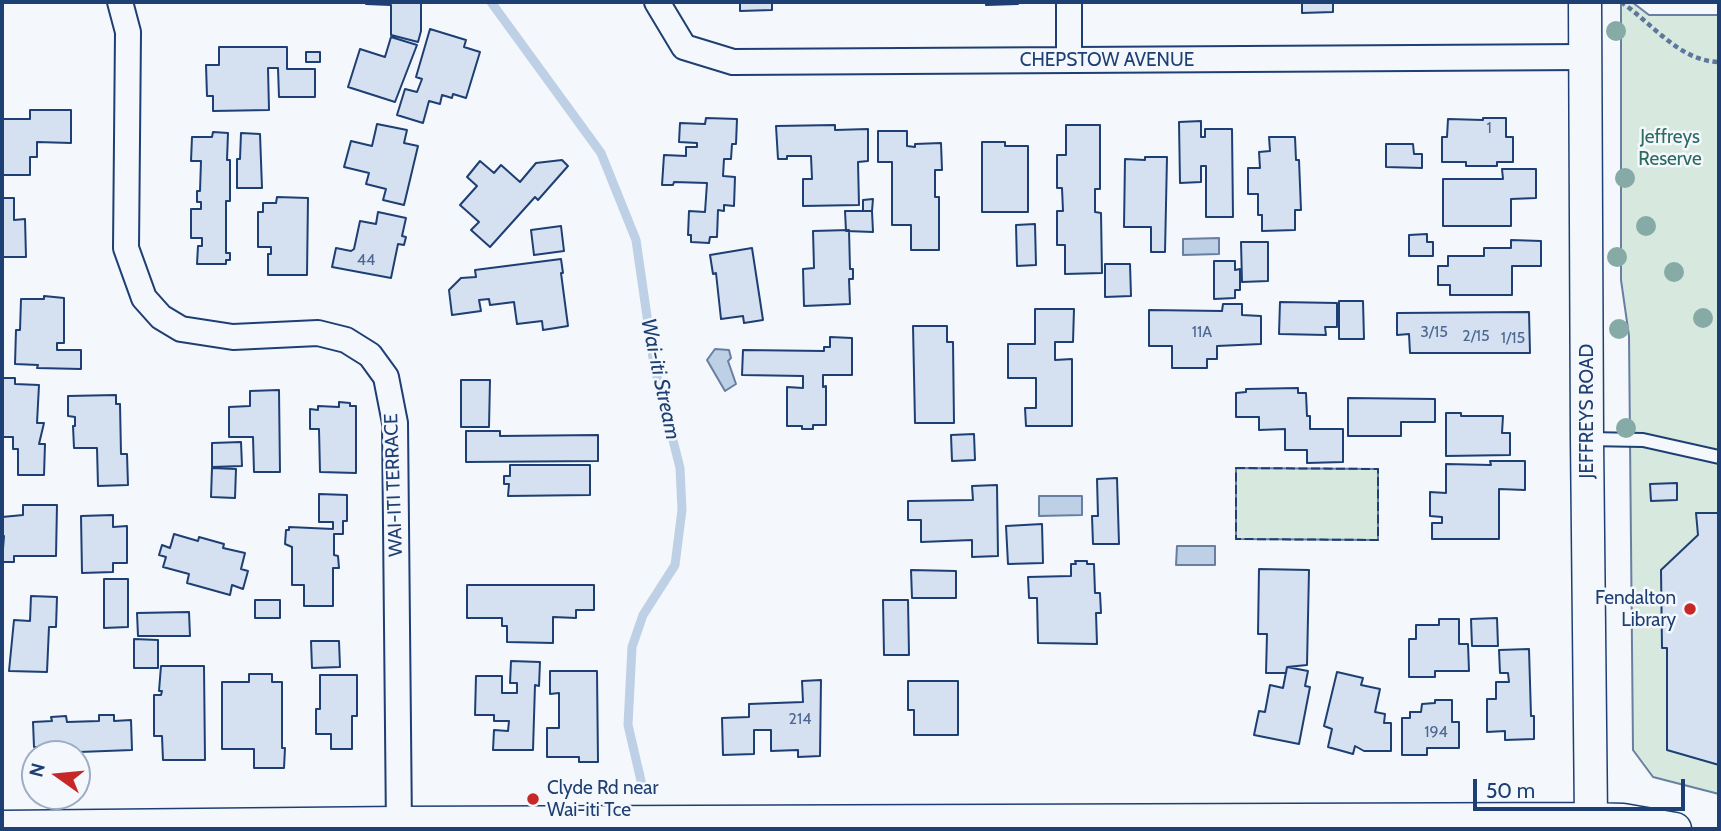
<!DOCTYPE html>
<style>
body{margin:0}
#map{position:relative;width:1721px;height:831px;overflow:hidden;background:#f4f7fb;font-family:Cabin,sans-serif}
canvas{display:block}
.frame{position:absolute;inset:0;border:4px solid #1d3f73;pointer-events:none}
.north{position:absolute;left:21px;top:740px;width:70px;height:70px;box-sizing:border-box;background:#f4f7fb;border:2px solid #9eadc5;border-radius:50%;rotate:285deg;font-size:19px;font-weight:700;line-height:28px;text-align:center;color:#1d3f73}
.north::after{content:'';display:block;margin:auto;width:24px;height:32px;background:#c62828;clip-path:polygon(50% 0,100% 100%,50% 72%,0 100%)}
.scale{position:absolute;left:1473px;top:779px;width:212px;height:32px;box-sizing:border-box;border:4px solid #1d3f73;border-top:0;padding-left:9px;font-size:21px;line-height:24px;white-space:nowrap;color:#1d3f73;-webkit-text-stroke:5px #f4f7fb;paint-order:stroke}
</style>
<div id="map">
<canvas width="1721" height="831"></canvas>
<div class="frame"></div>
<div class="north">N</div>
<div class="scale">50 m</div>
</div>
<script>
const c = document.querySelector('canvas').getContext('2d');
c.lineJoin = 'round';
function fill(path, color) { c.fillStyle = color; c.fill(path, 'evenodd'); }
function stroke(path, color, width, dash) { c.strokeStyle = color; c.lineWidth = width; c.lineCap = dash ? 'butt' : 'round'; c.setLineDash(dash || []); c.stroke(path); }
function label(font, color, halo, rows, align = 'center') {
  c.font = font + ' Cabin,sans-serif'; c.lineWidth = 5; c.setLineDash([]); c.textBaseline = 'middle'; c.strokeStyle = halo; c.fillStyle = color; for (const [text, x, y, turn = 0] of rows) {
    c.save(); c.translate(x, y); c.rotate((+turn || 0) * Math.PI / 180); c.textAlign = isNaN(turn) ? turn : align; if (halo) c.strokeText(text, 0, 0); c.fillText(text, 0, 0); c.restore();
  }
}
const green = new Path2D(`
 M1621,2H1632L1649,15H1719V794L1653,777L1633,750L1629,336L1621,280Z
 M1236,468L1378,469V540L1236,539Z`);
const water = new Path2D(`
 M1219,238V254L1183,255V239Z
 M715,349L729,350L731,358L728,361L736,384L725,391L707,360Z
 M1039,496H1082V515L1039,516Z
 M1177,546H1215V565H1176Z`);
const stream = new Path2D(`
 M491,2L601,153L636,240L654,365L680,468L682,510L675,565L643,615L632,647L628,725L642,785`);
const building = new Path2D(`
 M366,2H421V31L418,42L391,35V5L366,4Z
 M740,2H772V10L740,11Z
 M986,2H1018V4L986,5Z
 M1302,2H1333V12L1302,13Z
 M430,29L466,40L464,47L480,52L466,98L453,94L452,98L442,95L440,104L429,101L423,123L397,115L405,89L417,92L422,79L416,77Z
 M391,37L417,45L395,102L348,87L360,49L385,57Z
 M219,47H287V69H315V97H279L278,68H268L269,110L213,111V96H207L206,65H219Z
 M306,52H320V62H306Z
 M30,110H71V143L37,142V157H30V175H2V119H30Z
 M706,118L737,119L736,144H732L731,159H724L723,176L735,177L734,206L724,205V211L718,210L717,237H710L709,243L691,242V235H688L689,211L705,212L707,183L674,182L673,185H662L664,155L686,156V147H697V143L679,142L680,123L705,124Z
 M1483,118H1506V137H1513V162H1497V166H1466V162H1442V137H1447L1448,119L1483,120Z
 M1201,121V137H1205V129H1232L1233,217H1206V166H1201V182L1180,183L1179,122Z
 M377,124L407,130L404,143L418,146L404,205L383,200L386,189L366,184L369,173L344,167L351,141L372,146Z
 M835,125V130L868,129V161L858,162L859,205L803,206V179H812L811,156H787V159H778L776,126Z
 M1066,125H1100V189H1095V212L1101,213L1102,273L1065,274V245H1057V211H1063L1062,188H1057V155H1066Z
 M878,131H907V146L915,147V144L941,143L942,170H935V197H939V250H911V225H892V162H878Z
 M213,132L228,133L227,160H230V201H226V253H230V260H226V264H197L198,246H202V238H191V209H201V202H197V191H200L201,161H191L192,137H212Z
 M241,133L260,134L262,188H237V159H240Z
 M1269,137H1295L1296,160H1299L1301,210H1295V230L1262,231V215H1258V194H1248V168H1260L1259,152L1270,151Z
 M982,142H1005V146H1028V212H982Z
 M1386,144H1413L1414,154H1422V168L1386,167Z
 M1145,157H1167L1165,252H1151V227H1124L1125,159L1145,160Z
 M562,160L568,166L538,200L535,197L490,247L471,230L479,222L460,205L477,186L467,177L480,161L494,173L501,165L520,182L536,163Z
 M1502,169H1536V198L1511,199V226H1443V179H1503Z
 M277,197L308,198L307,275H268V254H271V247H258V212H263V203H276Z
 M2,198H14V220L25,219L26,257H2Z
 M873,199L872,211H863V200Z
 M845,211H872L873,232L846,231Z
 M378,212L406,218L402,236L406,237L404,245L398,244L391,278L332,267L336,248L351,251L354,249L360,221L376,224Z
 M1035,224L1036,265L1017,266L1016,225Z
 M561,226L564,251L534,255L531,230Z
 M849,230L850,269H853V279H849L850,304L804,306L803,269L814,268L813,231Z
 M1427,234V242H1433V256H1409V235Z
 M1511,240L1541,241V266H1512V295H1450V285H1438V266H1448V256H1484V248H1511Z
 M1241,242H1268V281L1242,282Z
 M752,248L763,320L744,323L743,316L721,319L716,273L713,274L710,255Z
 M561,259L563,273H561L568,326L543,330L542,321L517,324L514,302L490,305L489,299L479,300L481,311L452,315L449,290L461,278L476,277L475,270Z
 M1214,261H1235V270L1240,269V290H1235V298L1214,299Z
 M1105,264H1130L1131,296L1105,297Z
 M44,296L64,298V343H57V350H81V369L37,368L38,365L15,364L16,330H20L21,299H44Z
 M1339,301H1363L1364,339H1339Z
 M1280,302L1337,303V327H1325L1326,335L1279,334Z
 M1223,304H1242V315L1261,316V344L1217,346V359H1207V368H1172V346H1149V310L1222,311Z
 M1035,309H1074L1073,342H1055V360L1072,359V426H1026L1025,408H1036V378H1008V344H1035Z
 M1529,312L1530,353H1410L1409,334L1397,335V313Z
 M913,326H947V342H953L954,423H915Z
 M830,337L852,338V375H823V387L826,386V425H813V429H802V426H787V387L803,388V376L742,375L743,350L824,351V347H830Z
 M2,378H15V384L39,385L37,423H44L39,444H45L44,475H18V449H13V437H2Z
 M461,380H490L489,427H461Z
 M1298,388V393H1306L1307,416H1310V429H1343V462L1307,463V450H1285V429L1259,430V417H1236V393L1246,392V389Z
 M279,390L280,472H254L253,437H229V407L250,406V391Z
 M116,395V404H120L121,454H127L128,485L98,486L97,448H74L73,426H75V417L68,416V396Z
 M1348,398L1435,399V422H1401V436H1348Z
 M339,402L350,403V406H356V473L320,472L319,429H310V409L318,410V406L339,407Z
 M1446,413H1461V416H1503L1502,433H1510V455L1446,456Z
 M466,431H500V436L598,435V461L466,462Z
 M974,434L975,460L952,461L951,435Z
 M241,442L242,466L212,467V443Z
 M1490,461H1525V490L1499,489V539H1432V523H1442V517L1430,516V492L1446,493V464L1491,465Z
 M510,465H590V495L508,496L509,484H504V476H510Z
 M212,468L236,469L235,498L211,497Z
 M1117,478L1119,544H1093L1092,516H1098L1097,479Z
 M1677,483V500L1651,501L1650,484Z
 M997,485L998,556L972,557V540L921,542V520H908V501L973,500L972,486Z
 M319,494L347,495V521H343V534H334V555L338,556L339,568H333V606H304V585H292V547L285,544L286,530H289V527L333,529V522H319Z
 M23,505H57L56,556H14V562H2L4,536H2V517L23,515Z
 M1696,513H1719V765L1667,750V648H1662L1661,570L1698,535Z
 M113,515V527L127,526V563H113V572L82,573L81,516Z
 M1042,524L1043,563L1008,564L1006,526Z
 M174,534L198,541L199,537L224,544L223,548L245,553L241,569L248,571L243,589L232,585L230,595L187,583L189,574L163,567L166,557L159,555L162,545L170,548Z
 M1075,561H1087V564H1094L1095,593H1100L1101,613H1096L1097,644L1038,643L1037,598H1029L1028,577L1071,576V564H1076Z
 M1259,569L1309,570L1307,665L1287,667L1286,673H1266L1267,634H1258Z
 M911,570L956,571V598H912Z
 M104,579H128V627L104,628Z
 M467,585H594V610H576V618L553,617V643L507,642V626H502V618H467Z
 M31,596L57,597L56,627H49L47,672L9,671L14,620L30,621Z
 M255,600H280V618H255Z
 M883,600H908L909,655H884Z
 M189,612L190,636H138L137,613Z
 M1497,618L1498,646H1472L1471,619Z
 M1439,619H1459V644H1468L1469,671H1435V677H1409V639H1416V625H1439Z
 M134,639L158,640V668H134Z
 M311,641H339L340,667L312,668Z
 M1529,649L1531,716H1534V739L1505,740V731L1487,732V699H1496V682H1509L1508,673H1500L1499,650Z
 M511,661L540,662L539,686L535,685L533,750H493L494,730L508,731L509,721H494V715H475L476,676H502V693H517V683H510Z
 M161,666H204L205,760H163L162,736H154V695H161L162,691H159Z
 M1287,667L1308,671L1305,686L1310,687L1299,744L1254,735L1259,711L1265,712L1270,685L1283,688Z
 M550,671H597L598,762H579V757H547V728H559V693L550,694Z
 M1337,672L1363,678L1361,685L1380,689L1375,712L1385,714L1384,723H1391V751H1364L1355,746L1353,754L1328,747L1332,729L1324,726Z
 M249,674H272V682H282V748H285L284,768H254V749H222V682H249Z
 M320,675H357V716H352V749H331V734H316V709H320Z
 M821,680L820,756L798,757V750L771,751V730H754V754L723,755L722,718L749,717V704L803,702L802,681Z
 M908,681H958V735H914V710H908Z
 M1435,700H1452V722H1459V748H1427V755H1402V718H1410V712H1421L1422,704L1435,703Z
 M99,715H114V721L131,720L132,750L53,753V750H38L37,747H34L33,722L52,721L51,717L66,716L67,722L99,721Z`);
const path = new Path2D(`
 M1621,2C1652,23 1679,61 1719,62`);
const service = new Path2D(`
 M1587,439L1643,440L1719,457`);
const minor = new Path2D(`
 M120,2L128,32L126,248L144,298L161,317L181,329L233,337L318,333L346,340L370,355L386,377L395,423L399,829
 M657,2L684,47L733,62L1585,57
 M1069,60V2`);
const tertiary = new Path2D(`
 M1585,2L1587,439L1591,819
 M2,827L399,823L1591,819L1623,820L1675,829`);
const fence = new Path2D(`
 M1236,468L1378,469V540L1236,539Z`);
const trees = [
 [1616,31],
 [1625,178],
 [1646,226],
 [1617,257],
 [1674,272],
 [1703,318],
 [1619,329],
 [1626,428]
];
const markers = [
 [1690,609,7,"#c62828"],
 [533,799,7,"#c62828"]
];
const numberNames = [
 ["1",1489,128],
 ["44",366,260],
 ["11A",1202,332],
 ["3/15",1434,332],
 ["2/15",1476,336],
 ["1/15",1513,338],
 ["214",800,719],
 ["194",1436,732]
];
const streetNames = [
 ["CHEPSTOW AVENUE",1107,60],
 ["JEFFREYS ROAD",1587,411,-90],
 ["WAI-ITI TERRACE",394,485,-92]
];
const parkNames = [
 ["Jeffreys",1670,137],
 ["Reserve",1670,159]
];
const poiNames = [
 ["Fendalton",1676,598],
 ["Library",1676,620],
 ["Clyde Rd near",547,788,"left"],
 ["Wai-iti Tce",547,810,"left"]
];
const waterNames = [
 ["Wai-iti Stream",660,379,78]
];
fill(green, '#d7e8df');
stroke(green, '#687fa3', 2);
fill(water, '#bed0e5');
stroke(water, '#687fa3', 2);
stroke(stream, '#bed0e5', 9);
fill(building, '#d5e0f0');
stroke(building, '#1d3f73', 2);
stroke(service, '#1d3f73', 16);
stroke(minor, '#1d3f73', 28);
stroke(tertiary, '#1d3f73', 35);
stroke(path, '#5e769c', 4.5, [5, 3.5]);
stroke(service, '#f4f7fb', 12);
stroke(minor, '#f4f7fb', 24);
stroke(tertiary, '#f4f7fb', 32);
stroke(fence, '#1d3f73', 2, [9, 3.5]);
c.fillStyle = '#86aba6';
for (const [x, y] of trees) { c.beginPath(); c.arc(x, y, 10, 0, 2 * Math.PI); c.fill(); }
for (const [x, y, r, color] of markers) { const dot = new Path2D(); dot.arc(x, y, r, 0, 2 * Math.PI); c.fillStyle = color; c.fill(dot); stroke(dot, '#f4f7fb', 2.5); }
label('16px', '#4b6792', null, numberNames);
label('19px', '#1d3f73', '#f4f7fb', streetNames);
label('19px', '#2c6c60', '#f4f7fb', parkNames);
label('19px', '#1d3f73', '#f4f7fb', poiNames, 'right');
label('italic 21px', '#1d3f73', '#f4f7fb', waterNames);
</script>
